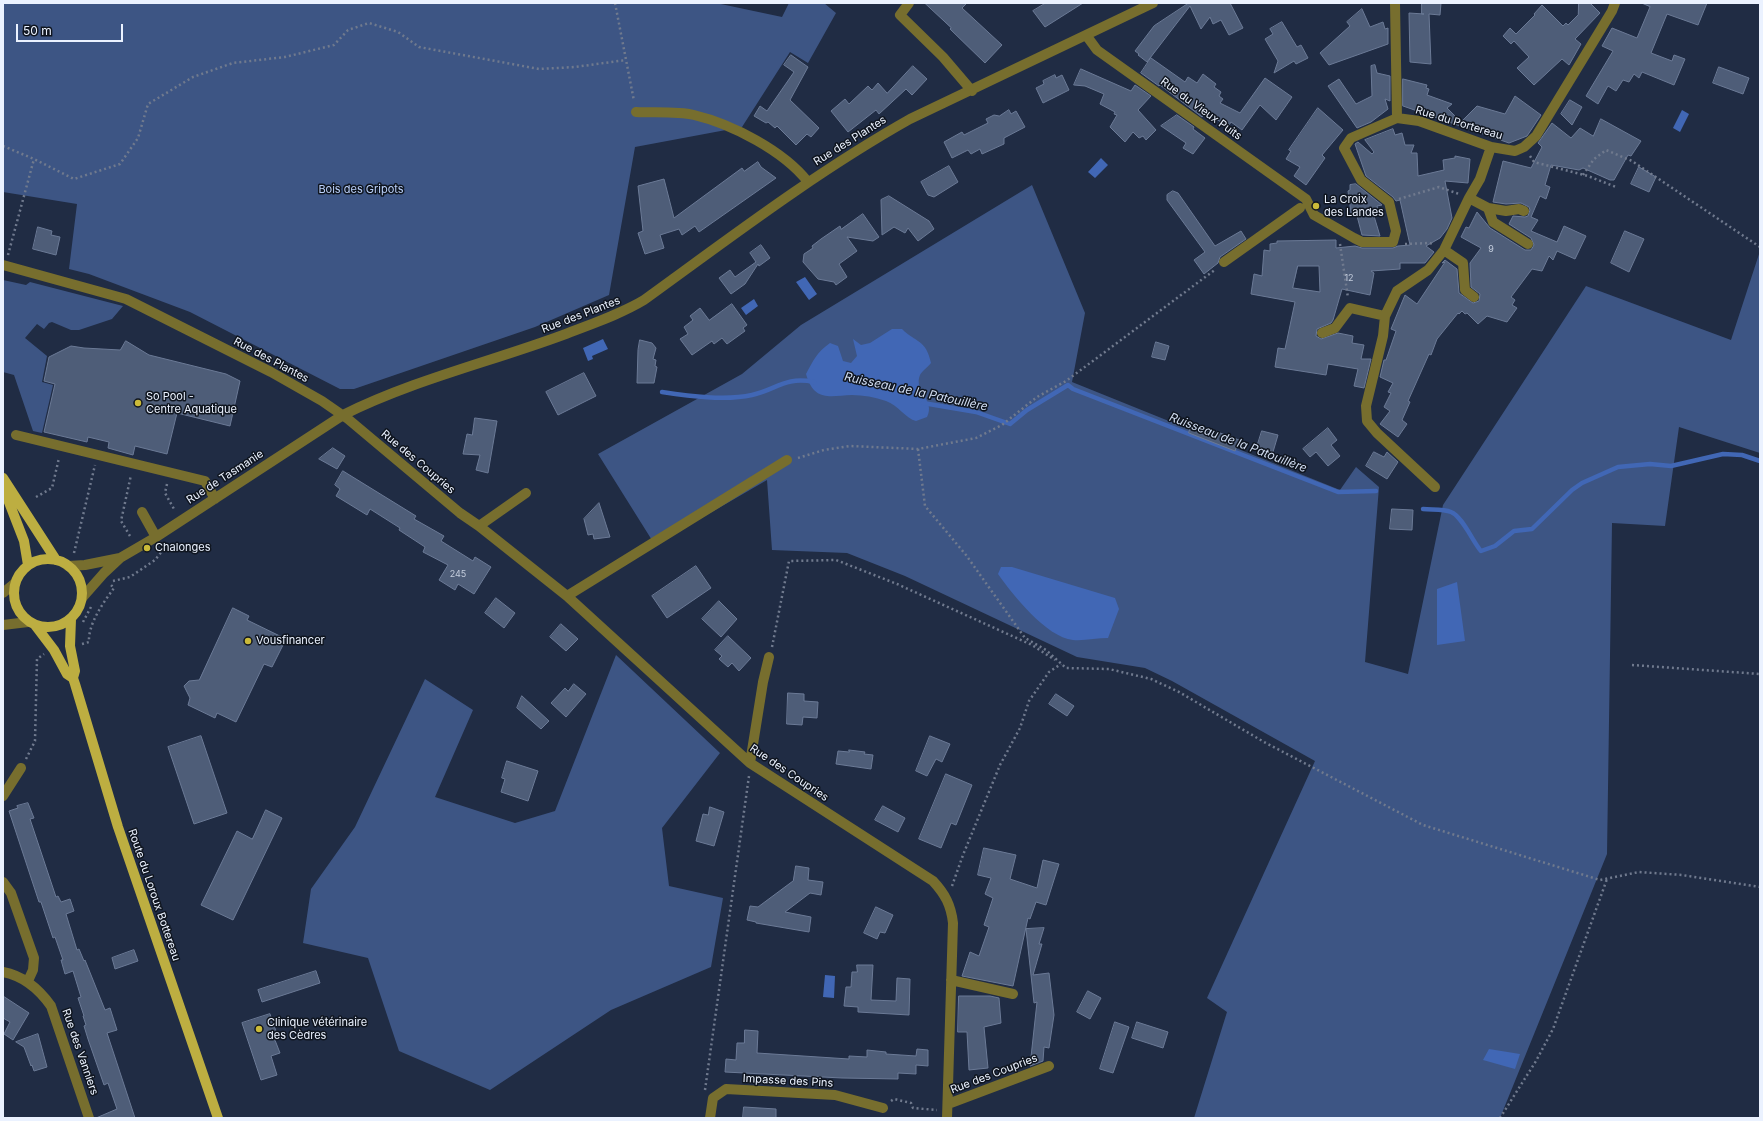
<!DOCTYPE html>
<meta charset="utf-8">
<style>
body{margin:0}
#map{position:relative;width:1763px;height:1121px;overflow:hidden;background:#202c44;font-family:Inter,sans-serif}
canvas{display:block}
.frame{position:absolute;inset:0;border:4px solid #ebf2ff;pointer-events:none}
.scale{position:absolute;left:16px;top:24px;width:107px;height:18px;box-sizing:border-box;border:2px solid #ebf2ff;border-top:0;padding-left:5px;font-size:12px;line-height:14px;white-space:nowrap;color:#ebf2ff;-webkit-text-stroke:3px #0f151f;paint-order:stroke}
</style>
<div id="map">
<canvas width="1763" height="1121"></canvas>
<div class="frame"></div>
<div class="scale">50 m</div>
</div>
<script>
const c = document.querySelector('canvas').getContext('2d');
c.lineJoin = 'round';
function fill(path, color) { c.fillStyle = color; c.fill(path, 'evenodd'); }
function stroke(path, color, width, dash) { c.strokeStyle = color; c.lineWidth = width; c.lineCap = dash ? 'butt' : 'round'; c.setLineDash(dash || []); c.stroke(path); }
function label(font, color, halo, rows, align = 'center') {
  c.font = font + ' Inter,sans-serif'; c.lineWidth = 3; c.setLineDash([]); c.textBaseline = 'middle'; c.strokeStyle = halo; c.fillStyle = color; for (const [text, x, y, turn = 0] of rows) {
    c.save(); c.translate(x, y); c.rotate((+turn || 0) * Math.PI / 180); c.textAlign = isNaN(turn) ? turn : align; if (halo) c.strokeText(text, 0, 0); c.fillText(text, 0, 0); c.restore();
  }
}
const green = new Path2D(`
 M3,3H716L782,17L789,3H824L836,13L808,63L790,52L742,127L635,147L609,295L535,327L354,389H340L190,312L89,274L69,269L77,204L3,192Z
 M1032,185L1085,313L1072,382L1340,490L1356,467L1379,487L1365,662L1408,674L1443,505L1586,286L1731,340L1760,251V453L1679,427L1665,526L1612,523L1607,854L1500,1118H1194L1227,1012L1207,998L1315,761L1172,681L1145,668L1077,657L905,576L847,553L772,550L767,480L655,545L598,454L742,374L801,325Z
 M3,280L26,285L30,282L123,306L112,319L79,330H71L52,322L49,323L44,329L37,324L25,338L47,356L42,382L53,385L42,433L33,431L14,375L3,372Z
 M616,655L720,753L662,828L669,886L723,898L711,967L611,1010L490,1090L399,1051L368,958L303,943L311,889L355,827L425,679L473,710L435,797L515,823L555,811Z`);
const water = new Path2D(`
 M1682,110L1689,114L1680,132L1673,128Z
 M1101,158L1108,165L1095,178L1088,172Z
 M805,277L817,294L809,300L796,282Z
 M754,299L758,306L746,315L741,308Z
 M892,329H902C916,343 926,339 931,363C928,367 922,371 920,375C913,391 936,400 927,417L916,421C906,419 898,405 886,401C875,397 863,395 852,395C829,396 814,402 806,374C813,361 817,352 830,343L838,346L843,361L851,363L857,356L853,339L861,345L870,343Z
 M603,339L608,349L592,356L593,359L588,361L583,348Z
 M1001,567H1012L1115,598L1119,609L1108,638C1097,638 1084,641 1073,640C1046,637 1013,595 998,574Z
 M1457,582L1465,641L1437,645V589Z
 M825,975L835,976L834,998L823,997Z
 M1489,1049L1520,1054L1515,1069L1483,1060Z`);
const stream = new Path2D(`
 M662,392C689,396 725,401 752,395C776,390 785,376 814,382
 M923,403L976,412L1010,424L1027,410L1068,385L1073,389L1338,492L1376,491
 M1423,509C1432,510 1443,509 1451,512C1462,516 1473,542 1481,551L1495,546L1514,531L1532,529L1572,490L1582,483L1618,467L1650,464L1671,466L1723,454L1742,455L1760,461`);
const building = new Path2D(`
 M925,3H967L962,8L1002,45L985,63L950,29L951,28Z
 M1046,3H1083L1045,27L1033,11Z
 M1189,3H1230L1243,28L1229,35L1221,20L1213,24L1210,17L1201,29L1190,6L1147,62L1138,55L1139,54L1135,51L1154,26Z
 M1422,3H1441L1440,15L1429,14L1431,64L1410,62L1409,13L1424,14H1422Z
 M1579,3H1590L1600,13L1575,39L1581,44L1569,65L1562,59L1534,85L1517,68L1529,57L1514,41L1511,44L1503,36L1510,28L1516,34L1535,15L1534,14L1542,5L1563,26L1566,23L1568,25L1578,15Z
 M1642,3H1707L1698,25L1667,14L1651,53L1672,61L1674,55L1685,59L1674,85L1642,72L1639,78L1634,74L1629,82L1623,80L1616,91L1608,86L1598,104L1586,96L1613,51L1602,46L1612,28L1637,38L1650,7Z
 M1362,9L1370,27L1383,22L1385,29L1388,28V44L1329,65L1320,53L1350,26L1347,22Z
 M1282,22L1297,47L1301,45L1308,58L1296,64L1294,61L1274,73L1278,61L1265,39L1273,34L1270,29Z
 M791,55L808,67L790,100L819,128L811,137L807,134L796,145L777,126L775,128L768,122L766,123L754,116L760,106L767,111L794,72L784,65Z
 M1151,58L1185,82L1188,77L1197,83L1203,74L1216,84L1214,87L1221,92L1219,96L1223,99L1220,103L1240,113L1265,78L1292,97L1276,120L1260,105L1242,130L1231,122L1228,127L1206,112L1202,117L1160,85L1159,86L1141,73Z
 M1375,65L1377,73L1390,76V101L1385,99L1388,109L1371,122L1357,128L1328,86L1339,79L1356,104L1372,96L1371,66Z
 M913,66L927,79L912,95L906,89L879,114L876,110L848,132L831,111L845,99L849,104L868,86L872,90L878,83L887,93Z
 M1719,67L1749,78L1743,94L1713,83Z
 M1081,69L1131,91L1135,85L1151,96L1138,110L1156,130L1146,140L1143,136L1139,138L1133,132L1125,142L1110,127L1117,115L1114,114L1115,112L1100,104L1104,94L1085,86L1074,85Z
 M1055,75L1056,78L1062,75L1069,90L1043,103L1036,88L1044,84L1043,81Z
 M1403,79L1427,85L1426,88L1429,89L1427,95L1452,104L1447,108L1461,122L1477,106L1505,114L1515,96L1541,115L1527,136L1509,143L1403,106Z
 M1570,100L1582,107L1572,125L1561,114Z
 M1318,108L1343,130L1322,155L1325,158L1306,185L1294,176L1300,167L1286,159L1291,151L1289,150Z
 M1009,110L1011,114L1016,111L1025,127L1004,138V144L982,154L980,149L971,154L968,150L952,158L944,142L962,132L964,135L988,123L986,119L994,115L999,116Z
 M1177,115L1194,127L1193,129L1205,138L1193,154L1183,148L1186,143L1161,126Z
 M1601,119L1641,141L1631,156L1628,155L1614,180H1610L1583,168L1579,170L1551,165L1545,185L1550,187L1546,199L1540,196L1531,217L1538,220L1531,231L1557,242L1564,226L1586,236L1575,259L1557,251L1553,260L1549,256L1542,271L1532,269L1511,297L1515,300L1512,305L1517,308L1507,322L1487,316L1478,324L1467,313L1465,314L1462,311L1459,314L1458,313L1437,339L1431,355L1429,354L1408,401L1410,402L1402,420L1407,424L1398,437L1380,424L1390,411L1384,407L1391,393L1388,392L1393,383L1380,377L1384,360H1386L1396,331L1391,329L1405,295L1417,304L1445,262L1442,263L1445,260L1457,269L1459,293L1473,303L1479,301L1480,294L1471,287L1470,263L1481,248L1461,237L1466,227L1469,228L1477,212L1490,228L1525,250H1531L1534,245L1531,238L1509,224L1513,216L1525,217L1528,216L1530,210L1529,207L1521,203L1506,204L1493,202L1503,161L1531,168L1542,147L1538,143L1552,123L1571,138L1580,128L1593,136Z
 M1393,129L1395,135L1402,133L1405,145H1414L1411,153H1417L1418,176L1444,170L1443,160L1455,158V156L1470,159L1468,183L1445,181L1452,218L1447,229L1440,238L1426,246L1434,252L1425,263H1400V269L1371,271L1374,273L1370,295L1342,289L1333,320L1331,323L1317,329L1316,336L1321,339L1338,333L1353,336L1352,343L1364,345L1361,359H1371L1364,388L1354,386L1358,369L1328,364L1326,375L1275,367L1278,348L1285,349L1295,302L1251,294L1254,274L1262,276L1264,250L1270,251V244L1277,243V241L1336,240V248L1355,246L1362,248H1393L1398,246L1410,245L1400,200L1396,201L1393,197L1366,176L1355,144L1358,142L1372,154L1374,152L1365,140ZM1298,266H1319L1320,292L1293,288Z
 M758,162L761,167L776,178L699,232L695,226L682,235L679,229L660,235L664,248L645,254L638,233L643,231L638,186L664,179L674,218L742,168L744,171Z
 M949,166L958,182L934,197L928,195L921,182Z
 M1639,167L1656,177L1649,192L1631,184Z
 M1356,184L1382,205L1377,206L1379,215L1374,216L1380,236L1362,235L1356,212L1351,213L1348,191L1350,190V185Z
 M1173,191L1178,193L1215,246L1241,231L1246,239L1220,257L1218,263L1204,274L1194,260L1205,252L1167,200V195Z
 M889,196L929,221L934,229L918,241L908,228L905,233L894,227L882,235L881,200Z
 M863,214L879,237L873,241L847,237L857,251L839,264L847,277L836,285L834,282L818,279L803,262L804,254L813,248L812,246L821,239L840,226L841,229Z
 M38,227L52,231L51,235L60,237L56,255L33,249Z
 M1625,231L1644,239L1629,272L1611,263Z
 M761,245L770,258L759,266L758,264L745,284L731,294L719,278L730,270L735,277L756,262L750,253Z
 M732,304L747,325L743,328L745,331L727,344L722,338L714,344L712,341L692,355L680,339L688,334L684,327L693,320L690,316L700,308L709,320Z
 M640,340L652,343L656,348L653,359L656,360L655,366L657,367L654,383H637L638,350Z
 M126,341L149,355L226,374L240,381L230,426L177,413L167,454L135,446L133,455L108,448L109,442L88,437L87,442L44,432L55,384L44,381L49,357L71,346L84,348L120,350Z
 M1156,342L1169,346L1165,360L1152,357Z
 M584,373L596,396L558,415L546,392Z
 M475,418L497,421L488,473L476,470L480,455L463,454L467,434L472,435Z
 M1191,426L1220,433L1239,440L1235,451L1189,433Z
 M1328,428L1337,440L1331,445L1340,456L1328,466L1316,452L1310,457L1303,449Z
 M1262,431L1278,435L1273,452L1257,447Z
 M333,448L345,456L337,469L319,459Z
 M1374,452L1384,457L1387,452L1398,462L1387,479L1366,466Z
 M343,471L416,516L414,519L444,536L441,541L473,561L475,557L491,567L474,594L458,584L455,590L439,580L448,565L423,552L425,547L399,530L400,528L370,509L367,515L336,496L340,489L335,485Z
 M599,503L610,537L594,539L593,534L588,535L584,519Z
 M1392,509L1413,510L1412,530L1390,529Z
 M696,566L711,588L667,618L652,596Z
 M496,598L515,613L504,628L485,613Z
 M719,601L737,619L721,637L702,619Z
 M233,608L249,616L247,620L286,639L272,667L264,664L236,722L217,713L215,718L188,705L190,698L184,686L189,681L199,680Z
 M561,624L578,639L566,651L550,637Z
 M728,636L751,658L739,671L732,663L728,667L719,659L722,656L715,650Z
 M574,684L586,694L566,717L551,703L565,688L568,691Z
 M788,693L804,694V701L818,702L817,718L803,717L802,725L787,724Z
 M1056,694L1074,706L1067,716L1049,704Z
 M522,696L549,721L541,729L517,708Z
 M201,736L227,813L194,824L168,747Z
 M930,736L950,744L942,762L936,759L927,776L916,771Z
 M849,750L865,752L864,754L873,755L871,769L836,764L838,751L849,752Z
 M507,761L538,771L528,801L501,792L505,779L502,778Z
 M946,774L972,785L956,825L951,823L941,848L919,839Z
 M28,803L34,818L30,819L56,897L58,896L61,902L70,899L74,911L66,914L77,950L79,949L84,961L85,960L105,1010L110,1008L117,1030L107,1033L135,1118H96L117,1109L108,1083L104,1085L88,1039L84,1026L86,1025L83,1016H84L78,998L81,997L73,971L65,974L61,960H63L55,937L53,938L41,902H39L9,811L18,808L17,806Z
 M883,806L905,818L898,832L875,820Z
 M710,807L724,812L714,846L696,841L703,814L708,815Z
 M266,810L282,818L233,920L201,905L237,831L252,839Z
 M984,848L1016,855L1010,879L1037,888L1043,860L1059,864L1046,905L1036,902L1030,919L1028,918L1013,986L962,976L970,952L979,956L989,927L984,925L993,898L985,894L991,878L978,875Z
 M796,866L809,868L808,880L823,882L821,895L810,893L785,912L811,917L809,932L756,923V922L747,920L750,906L758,907L793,881Z
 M876,907L893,915L885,933L880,932L877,939L864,933Z
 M1044,928L1039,944H1042L1033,975L1049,973L1054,1015L1049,1048L1044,1047L1043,1061L1030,1066L1037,1002L1034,1003L1026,929Z
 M134,950L138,961L115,969L112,958Z
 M857,965H873L871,1000L896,1001L897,978L910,979L909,1015L858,1012V1007L844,1006L846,987H851L852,972H857Z
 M316,971L320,983L262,1002L258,990Z
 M1088,991L1101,998L1090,1019L1077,1012Z
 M3,996L29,1013L13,1040L4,1034L10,1022L3,1018Z
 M959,996H990L999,998L1001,1023L984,1027L988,1068L969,1070L967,1032H958Z
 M270,1014L277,1034L273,1035L280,1053L271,1056L277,1075L261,1080L242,1023Z
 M1115,1022L1129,1027L1113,1073L1100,1069Z
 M1137,1022L1168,1032L1163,1048L1132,1038Z
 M745,1030L758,1031L757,1053L849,1059V1056L867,1057V1050L886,1052V1054L916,1056L917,1049L928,1050V1066L916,1065V1074L898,1073V1079L842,1078L725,1072L726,1059L736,1060L737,1043H744Z
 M38,1034L47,1067L34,1071L32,1065L31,1066L24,1047L16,1042Z
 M744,1107L776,1109V1118H743Z`);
const path = new Path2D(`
 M615,3L634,101
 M3,146L34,159L74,179L120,164L138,138L148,104L193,77L233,63L285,57L334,45L348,30L369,23L398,32L419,47L539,69L575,67L626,60
 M1530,156L1534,162L1588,176L1616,187
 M1583,175L1594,159L1606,150L1632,161L1760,247
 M1399,199L1439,187L1459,194
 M1340,244L1348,298
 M1405,244L1430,243L1434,245
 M8,255L34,159
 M918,449L925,506L966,555L1025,638L1046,650L1066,668L1109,669L1151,679L1179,692L1264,742L1423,825L1600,880L1639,872L1682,875L1760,887
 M798,458L824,450L850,446L918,449L976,438L1002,425L1037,397L1066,381L1216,269
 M167,484L165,493L174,509
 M36,497L52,488L59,458
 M130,536L121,521L131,475
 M74,553L95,465
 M113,581L130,577L155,560L167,545
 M83,622L91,607
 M82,644L89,642C88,624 103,603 114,588L110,584
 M772,647L789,561L836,560L897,584L1032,645L1055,660
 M1632,665L1760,674
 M26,759L35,741L37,659L44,654
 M952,886L963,855L1000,765L1020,728L1029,701L1049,672L1061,664
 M705,1090L749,776
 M891,1101L894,1099L911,1103L913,1108L937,1110
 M1500,1118L1536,1061L1553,1029L1607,879`);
const minor = new Path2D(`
 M909,3L900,15L943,57L972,91
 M1395,3L1397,118
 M1086,35L1097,50L1306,199L1314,215L1354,238L1362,242H1393L1396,231L1389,202L1361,180L1344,148L1351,138L1397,118L1419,121L1491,147L1515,151L1524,147L1536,136L1612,11L1615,3
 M636,112C654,113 677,111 694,115C732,124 784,151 808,182
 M1469,198L1488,208L1493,222L1528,244
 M1488,208L1506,211L1519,209L1524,211
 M1444,250L1463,263L1465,290L1474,297
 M1224,262L1300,208
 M3,265L126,299L271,372L322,401L348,419L460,513L479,526L567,596L750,763L933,881C945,894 951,905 953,923L947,1118
 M1322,333L1335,328L1350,308L1385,316
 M16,435L205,481L215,499
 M1435,487L1377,433L1367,421L1366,406L1383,336L1385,316L1397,291L1428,270L1444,250L1469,198L1480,179L1491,147
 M142,512L156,537
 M479,526L526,493
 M68,566L85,565L120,558
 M3,593L15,583
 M567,596L787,460
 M82,598L104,573L120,558L156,537L343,415C413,380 490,362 563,335C591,324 619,315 644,300C731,237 816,172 910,119L1153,3
 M3,625L28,622
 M750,763L763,682L769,657
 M3,796L21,768
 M3,882L11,893L34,958L33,970L28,981
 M3,972C24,976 39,989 51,1006L89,1118
 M951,980L1013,994
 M948,1104L1049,1066
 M710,1118L713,1098L726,1089L835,1095L883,1108`);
const major = new Path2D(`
 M3,478L56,560
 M5,482V492L24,541L28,565
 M14 593a34 34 0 1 1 68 0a34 34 0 1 1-68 0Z
 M71,619L70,646L75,671L73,678L75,684L118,827L218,1118
 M35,625L54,650L67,674L73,678`);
const markers = [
 [1316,206,4,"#cbba39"],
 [138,403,4,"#cbba39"],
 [147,548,4,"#cbba39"],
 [248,641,4,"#cbba39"],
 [259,1029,4,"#cbba39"]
];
const numberNames = [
 ["9",1491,249],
 ["12",1349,278],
 ["245",458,574]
];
const streetNames = [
 ["Rue du Vieux Puits",1201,109,36],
 ["Rue du Portereau",1459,123,17],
 ["Rue des Plantes",850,141,-32],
 ["Rue des Plantes",581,315,-21],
 ["Rue des Plantes",271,360,28],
 ["Rue des Coupries",418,462,40],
 ["Rue de Tasmanie",225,477,-33],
 ["Rue des Coupries",789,773,34],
 ["Route du Loroux Bottereau",154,895,71],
 ["Rue des Vanniers",80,1052,71],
 ["Rue des Coupries",994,1074,-21],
 ["Impasse des Pins",788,1081,3]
];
const parkNames = [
 ["Bois des Gripots",361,190]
];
const poiNames = [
 ["La Croix",1324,200],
 ["des Landes",1324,213],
 ["So Pool -",146,397],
 ["Centre Aquatique",146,410],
 ["Chalonges",155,548],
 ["Vousfinancer",256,641],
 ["Clinique vétérinaire",267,1023],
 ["des Cèdres",267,1036]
];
const waterNames = [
 ["Ruisseau de la Patouillère",916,392,12],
 ["Ruisseau de la Patouillère",1238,443,21]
];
fill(green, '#3d5584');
fill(water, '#4167b5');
stroke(stream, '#4167b5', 4.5);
fill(building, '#4e5d78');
stroke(building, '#6b7a96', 1);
stroke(path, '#707a8e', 2.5, [2, 3]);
stroke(minor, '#776e2e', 10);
stroke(major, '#bdae41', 10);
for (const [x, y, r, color] of markers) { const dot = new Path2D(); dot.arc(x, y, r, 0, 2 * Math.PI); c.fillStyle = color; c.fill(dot); stroke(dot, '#0f151f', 1.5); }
label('9px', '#c4cddd', null, numberNames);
label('11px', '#ebf2ff', '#0f151f', streetNames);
label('11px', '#bbd1fb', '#0f151f', parkNames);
label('11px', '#ebf2ff', '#0f151f', poiNames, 'left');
label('italic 12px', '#d0dcf1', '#0f151f', waterNames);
</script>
